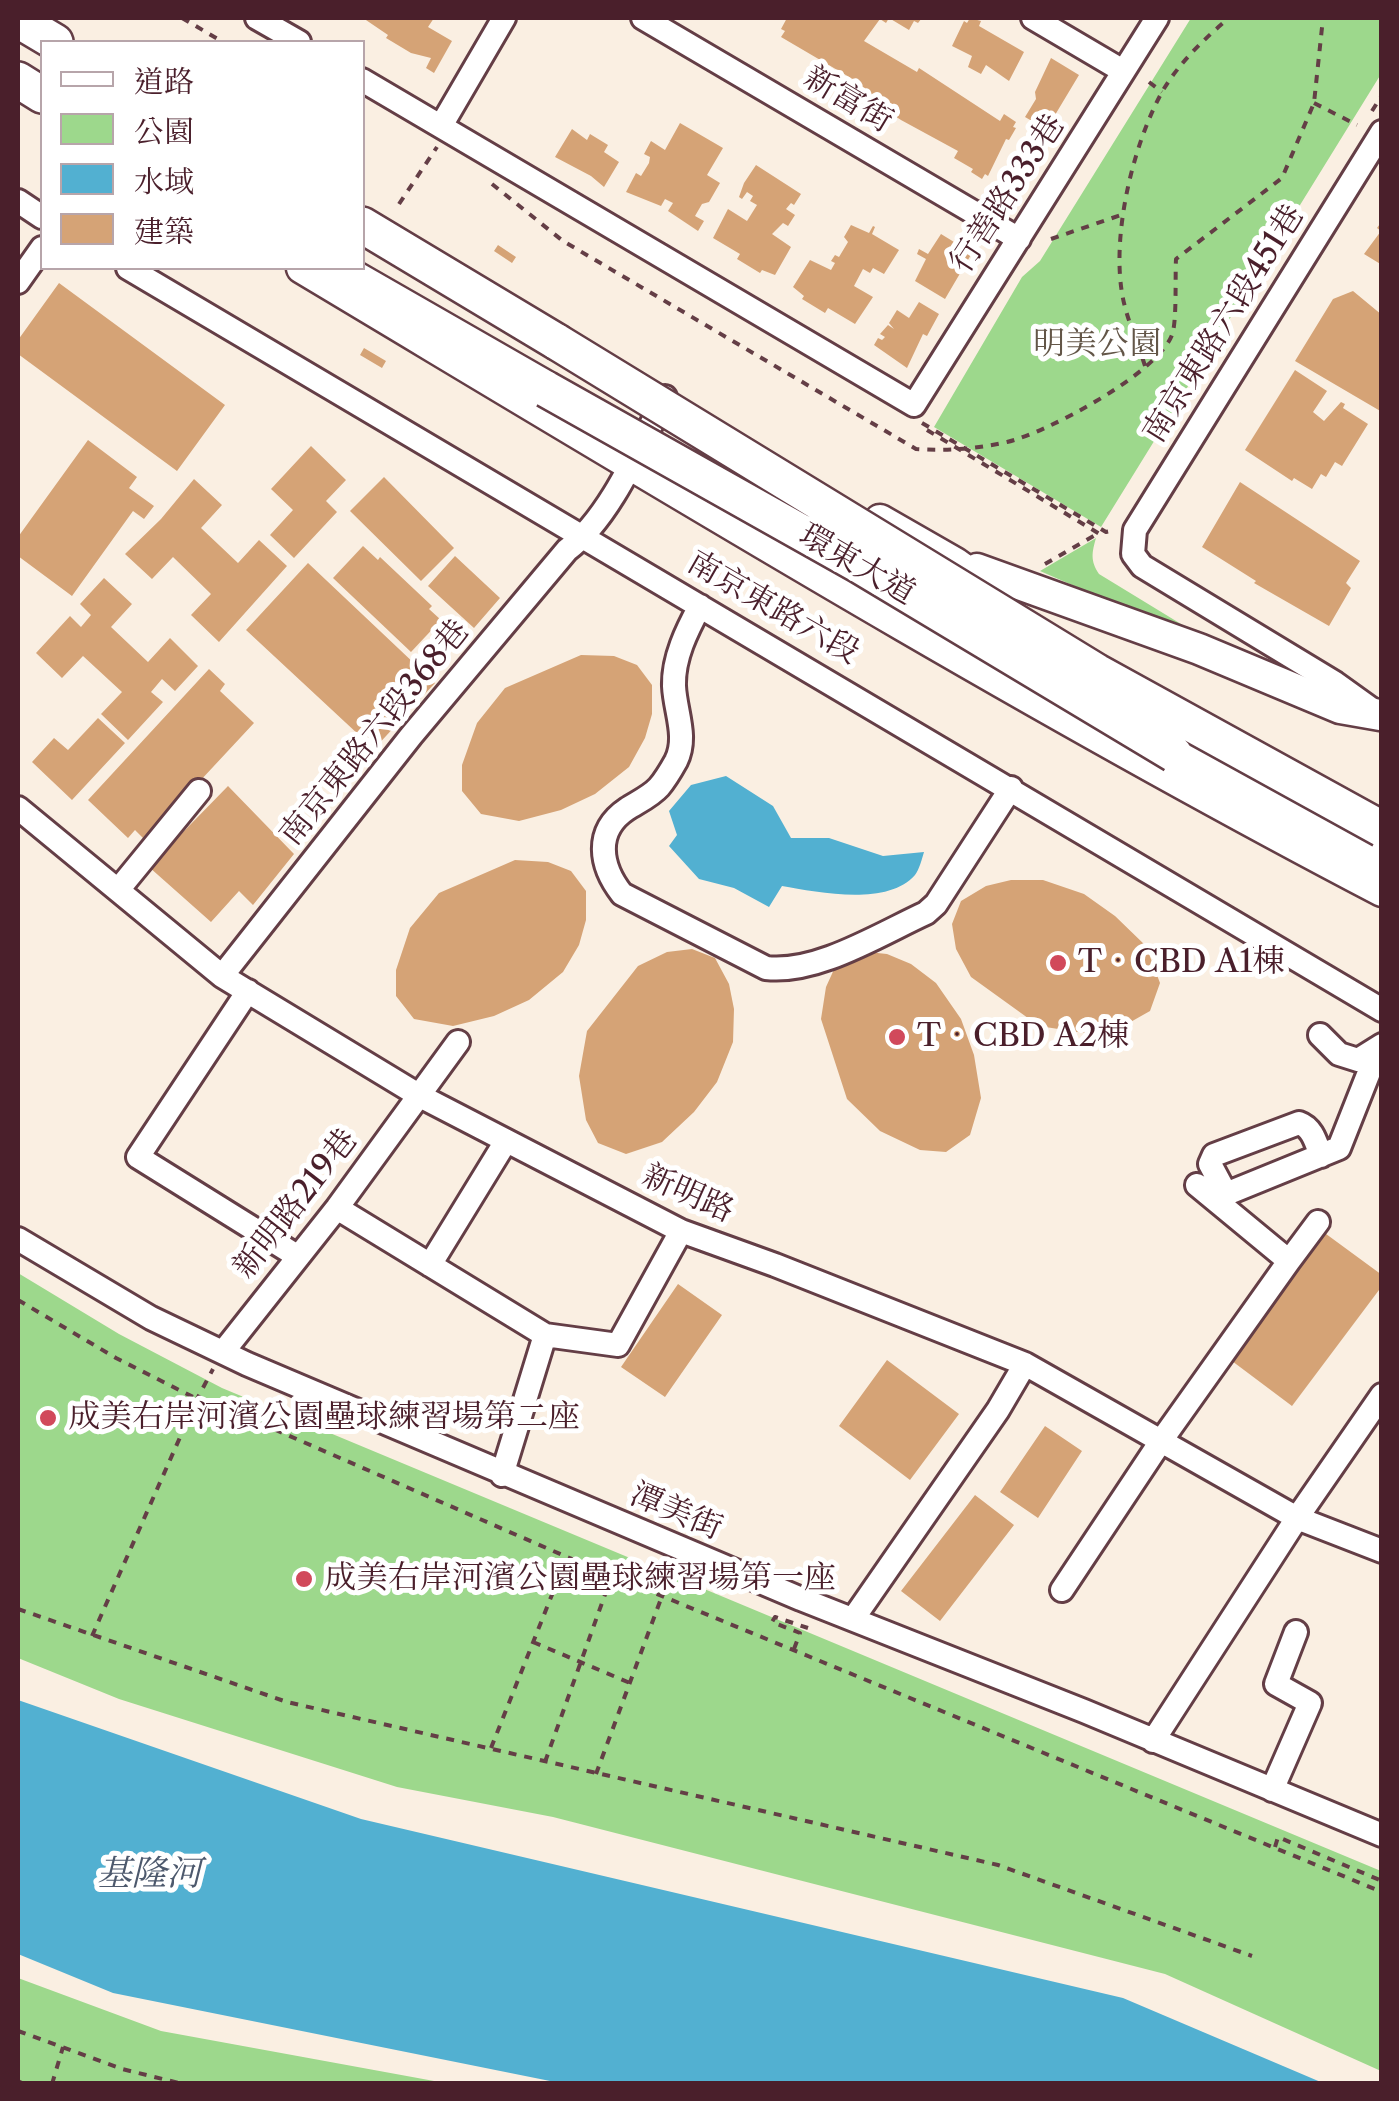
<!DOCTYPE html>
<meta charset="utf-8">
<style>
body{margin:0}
#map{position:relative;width:1399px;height:2101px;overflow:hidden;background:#faefe2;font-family:"Libre Caslon Text","Noto Serif TC",serif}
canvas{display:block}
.frame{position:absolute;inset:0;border:20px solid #4a1f2b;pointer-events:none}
.legend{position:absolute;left:40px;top:40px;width:325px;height:230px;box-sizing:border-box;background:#fff;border:2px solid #b7a5aa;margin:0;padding:12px 18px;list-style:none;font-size:30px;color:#4a1f2b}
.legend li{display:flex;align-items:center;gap:20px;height:50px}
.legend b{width:50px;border:2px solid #b7a5aa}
</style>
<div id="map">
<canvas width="1399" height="2101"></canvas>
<div class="frame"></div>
<ul class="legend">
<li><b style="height:12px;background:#fff"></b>道路</li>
<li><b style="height:28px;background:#9dd88c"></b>公園</li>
<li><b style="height:28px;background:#52b0d1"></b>水域</li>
<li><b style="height:28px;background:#d5a376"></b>建築</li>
</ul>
</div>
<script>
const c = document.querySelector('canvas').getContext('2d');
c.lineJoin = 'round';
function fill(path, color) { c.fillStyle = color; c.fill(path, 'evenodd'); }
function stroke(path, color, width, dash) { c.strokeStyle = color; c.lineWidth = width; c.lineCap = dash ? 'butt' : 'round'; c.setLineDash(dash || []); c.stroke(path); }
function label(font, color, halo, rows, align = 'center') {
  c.font = font + ' "Libre Caslon Text","Noto Serif TC",serif'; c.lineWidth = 10; c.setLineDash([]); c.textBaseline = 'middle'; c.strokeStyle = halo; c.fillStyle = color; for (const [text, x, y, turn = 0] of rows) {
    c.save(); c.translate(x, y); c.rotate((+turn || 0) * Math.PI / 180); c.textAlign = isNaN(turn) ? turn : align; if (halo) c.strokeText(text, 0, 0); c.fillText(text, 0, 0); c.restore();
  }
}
const green = new Path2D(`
 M1191,18H1381V74L1101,527L934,427L1022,277L1040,261Z
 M1096,538C1092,552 1090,561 1099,574L1199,635L1141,615L1040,571Z
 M18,1273L119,1334L222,1388L1381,1871V2071L1165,1974L553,1817L397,1787L119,1699L18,1658Z
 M18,1978L161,2031L445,2083H18Z`);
const water = new Path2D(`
 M726,776L773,806L791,838H829L883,856L924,852C922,859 919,870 915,875C887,907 817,892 782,886L769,907L734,888L699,879L669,846L677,835L669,811L691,785Z
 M18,1700L361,1819L1123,1998L1323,2083H560L113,1993L18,1954Z`);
const building = new Path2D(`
 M363,18H434L428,27L452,41L434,73L426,68L431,58L411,53L386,38L388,35Z
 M787,18H922L918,23L914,21L909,30L889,18L886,23L880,19L864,41L917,72L919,68L1000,121L1004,114L1016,122L1013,127L1016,128L1009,140L1006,139L988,176L985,174L982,179L971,172L973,169L954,158L958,151L901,120L852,88L856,81L781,37L785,31L781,29Z
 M970,18L981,21L979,26L1024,52L1009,81L986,65L981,74L968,67L972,56L952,46L964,21L967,23Z
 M1051,58L1079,75L1052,120L1055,124L1051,132L1025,117L1036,99L1035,92Z
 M680,123L723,148L707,175L720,183L709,202L702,204L695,216L704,221L698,231L668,211L673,203L665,199L661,206L626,192L636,173L641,176L649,163L650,157L644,154L651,141L665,150Z
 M572,129L587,140L590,134L608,145L604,152L619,162L604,187L591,176L555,157Z
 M756,165L801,194L794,205L791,203L786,209L795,215L788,226L783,223L772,234L791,247L775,275L762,270L760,273L737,259L740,254L713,238L728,209L747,221L757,205L750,201L753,196L747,192L742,199L739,197L744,183Z
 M1382,221V265L1364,254L1381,231L1377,228Z
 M851,225L869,233L873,226L875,227L872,234L899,250L884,274L873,268L870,273L863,269L854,286L873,297L855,324L828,308L825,313L802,299L804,296L793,287L810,260L831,270L835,263L831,261L835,255L839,257L848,242L844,237Z
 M941,234L972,253L945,299L915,281L926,259L917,254L919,249L928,254Z
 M498,245L516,257L512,263L494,251Z
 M59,283L225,405L177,471L18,354V340Z
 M1353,291L1382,315V412L1295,361L1333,299Z
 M919,302L939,314L927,336L923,334L907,368L874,345L878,338L882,340L885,337L880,334L888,325L894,329L889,323L897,310L909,318Z
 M364,348L386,361L382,368L360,355Z
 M1295,370L1327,391L1313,412L1324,421L1341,402L1345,404L1343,408L1368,424L1342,466L1335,462L1326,477L1321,474L1312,489L1294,478L1292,481L1245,450Z
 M88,440L137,477L129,488L154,506L144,519L133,511L72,596L18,556V537Z
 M311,446L346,480L326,501L337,512L294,558L270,535L293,510L271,489Z
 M384,477L454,548L421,581L350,511Z
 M194,479L222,505L201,528L238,563L259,540L287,566L219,642L191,615L211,594L173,557L152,579L125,554L161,519Z
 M1240,482L1360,561L1346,583L1351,588L1329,626L1254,583L1256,581L1202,547Z
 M363,546L378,560L380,557L432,606L429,609L441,620L411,652L333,578Z
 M455,556L500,598L474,628L428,586Z
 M308,563L435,683L374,749L246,630Z
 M104,578L132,604L111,627L148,662L170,638L198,666L175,691L162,679L151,692L163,702L128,740L101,714L122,692L83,656L62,678L36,653L70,616L81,627L91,615L80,604Z
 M581,655L614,656L637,665L652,685V714L645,738L629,767L595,794L561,810L519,821L481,814L462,791V765L477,723L505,688Z
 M209,669L225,684L220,691L254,723L145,840L135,830L128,838L88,800Z
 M98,718L125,743L72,800L32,762L54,738L68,750Z
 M228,786L294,854L253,905L239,891L211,922L149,867Z
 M515,860L548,862L571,871L586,891V920L579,945L563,972L529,1000L494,1016L453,1026L414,1019L396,996V970L410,928L439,893Z
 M1011,880H1043L1084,894L1115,916L1146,946L1160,983L1150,1011L1127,1024L1084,1033L1039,1026L971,977L956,949L952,924L961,901L986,886Z
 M692,949L715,958L729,984L734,1009L733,1042L717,1082L694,1112L662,1142L626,1154L598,1143L586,1120L579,1076L587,1031L638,966L667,952Z
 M858,951L887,954L911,964L936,983L961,1019L974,1055L981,1098L970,1135L946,1152L920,1150L880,1131L847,1099L821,1019L826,987L836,965Z
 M1322,1231L1382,1275V1286L1292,1406L1228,1358Z
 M678,1284L722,1315L665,1397L621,1367Z
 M887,1360L959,1414L910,1480L839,1426Z
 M1045,1426L1082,1451L1038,1518L1000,1492Z
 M975,1495L1014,1525L940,1621L901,1591Z`);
const path = new Path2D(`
 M182,18L223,42
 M1149,82L1162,92
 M1314,103L1357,125
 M1372,111L1382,95
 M492,184L563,241L916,449C947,451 976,449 1007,442C1046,433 1157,374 1172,335C1177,322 1175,276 1176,259L1282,178L1314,103L1323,18
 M399,204L437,147
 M1051,239L1121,215
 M1145,366C1138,343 1126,318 1122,293C1112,233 1133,145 1162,92C1178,64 1205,38 1229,18
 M922,423L1106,532L1111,531
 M927,430L1103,536
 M1045,564L1097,534
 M18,1300L116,1358L197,1399L269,1427L567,1557L1382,1892
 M18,1609L287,1702L998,1865L1252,1956
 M92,1636L197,1399L213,1369
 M533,1642L630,1683
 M794,1649L800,1633L772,1622L775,1617L808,1628
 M491,1748L567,1557
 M545,1762L612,1575
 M596,1774L662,1596
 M1275,1847L1278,1837L1382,1881
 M18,2031L122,2069L183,2084
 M18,2081L24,2084
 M52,2084L63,2047`);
const minor = new Path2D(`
 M257,18L299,42
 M643,18L1019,239
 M1033,18L1123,71
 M362,80L914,405L1157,18
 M441,126L504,18
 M18,201L42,217
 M128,268L1382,1010
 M18,282L42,248
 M700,606C687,630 673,658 674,686C675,711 688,737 676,761C671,770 665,780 659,787C651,796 638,802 627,809C594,831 600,866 622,894L766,968C817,974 880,934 926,913L936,904L1011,788
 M1374,711L1335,683L1142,566L1133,554L1135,530L1382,132
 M18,808L222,976L420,1096L681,1231L775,1265L1025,1364L1297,1518L1382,1551
 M118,890L199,791
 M222,976L411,736L567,550C611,517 640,445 665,397
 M248,991L138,1157L297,1256
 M1320,1035L1339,1054L1358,1060L1382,1045
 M1321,1156C1316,1143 1313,1128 1299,1123L1214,1155L1210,1164L1226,1194L1339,1148L1379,1047
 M337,1208L545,1335L618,1345L681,1231
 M18,1239L151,1318L247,1364L801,1599L1084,1711L1382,1835
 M1289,1261L1318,1222
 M430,1265L506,1141
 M223,1352L337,1208L458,1042
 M502,1475L545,1335
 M1062,1590L1161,1441L1289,1261L1197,1185
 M853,1619L998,1410L1025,1364
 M1153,1741L1297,1518L1382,1395
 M1272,1790L1310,1703L1276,1684L1296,1632`);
const major = new Path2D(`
 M302,268C658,481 1013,698 1382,891
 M880,520L955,563L998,594
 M977,569L1199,649L1340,708L1380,715`);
const highway = new Path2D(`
 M18,20L55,42
 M18,80L42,95
 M362,225L557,342
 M335,268L546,389
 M1174,754L1382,857`);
const highwayBridge = new Path2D(`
 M557,342L1097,672L1382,829
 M546,389L859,565L1174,754`);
const markers = [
 [1058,963,10,"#d1495b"],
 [897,1037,10,"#d1495b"],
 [48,1418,10,"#d1495b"],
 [304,1579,10,"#d1495b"]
];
const streetNames = [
 ["新富街",848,100,31],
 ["行善路333巷",1008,194,-57],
 ["南京東路六段451巷",1224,324,-58],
 ["環東大道",857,565,30],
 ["南京東路六段",773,608,30],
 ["南京東路六段368巷",375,733,-51],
 ["新明路",688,1194,24],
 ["新明路219巷",296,1204,-52],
 ["潭美街",676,1512,23]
];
const parkNames = [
 ["明美公園",1097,345]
];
const poiNames = [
 ["T．CBD A1棟",1078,963],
 ["T．CBD A2棟",917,1037],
 ["成美右岸河濱公園壘球練習場第二座",68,1418],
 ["成美右岸河濱公園壘球練習場第一座",324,1579]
];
const waterNames = [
 ["基隆河",149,1875]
];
fill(green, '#9dd88c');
fill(water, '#52b0d1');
fill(building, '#d5a376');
stroke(minor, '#643e46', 28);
stroke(major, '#643e46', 35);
stroke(highway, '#643e46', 40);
stroke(path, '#643e46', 4, [8, 8]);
stroke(minor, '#fff', 22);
stroke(major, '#fff', 30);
stroke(highway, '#fff', 35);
stroke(highwayBridge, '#643e46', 40, []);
stroke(highwayBridge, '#fff', 35);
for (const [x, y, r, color] of markers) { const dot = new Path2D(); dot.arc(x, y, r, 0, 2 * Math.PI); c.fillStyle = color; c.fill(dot); stroke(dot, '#fff', 4); }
label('32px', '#4a1f2b', '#fff', streetNames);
label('32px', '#635648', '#fff', parkNames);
label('32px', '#4a1f2b', '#fff', poiNames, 'left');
label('italic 35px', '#4d596d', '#fff', waterNames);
</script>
